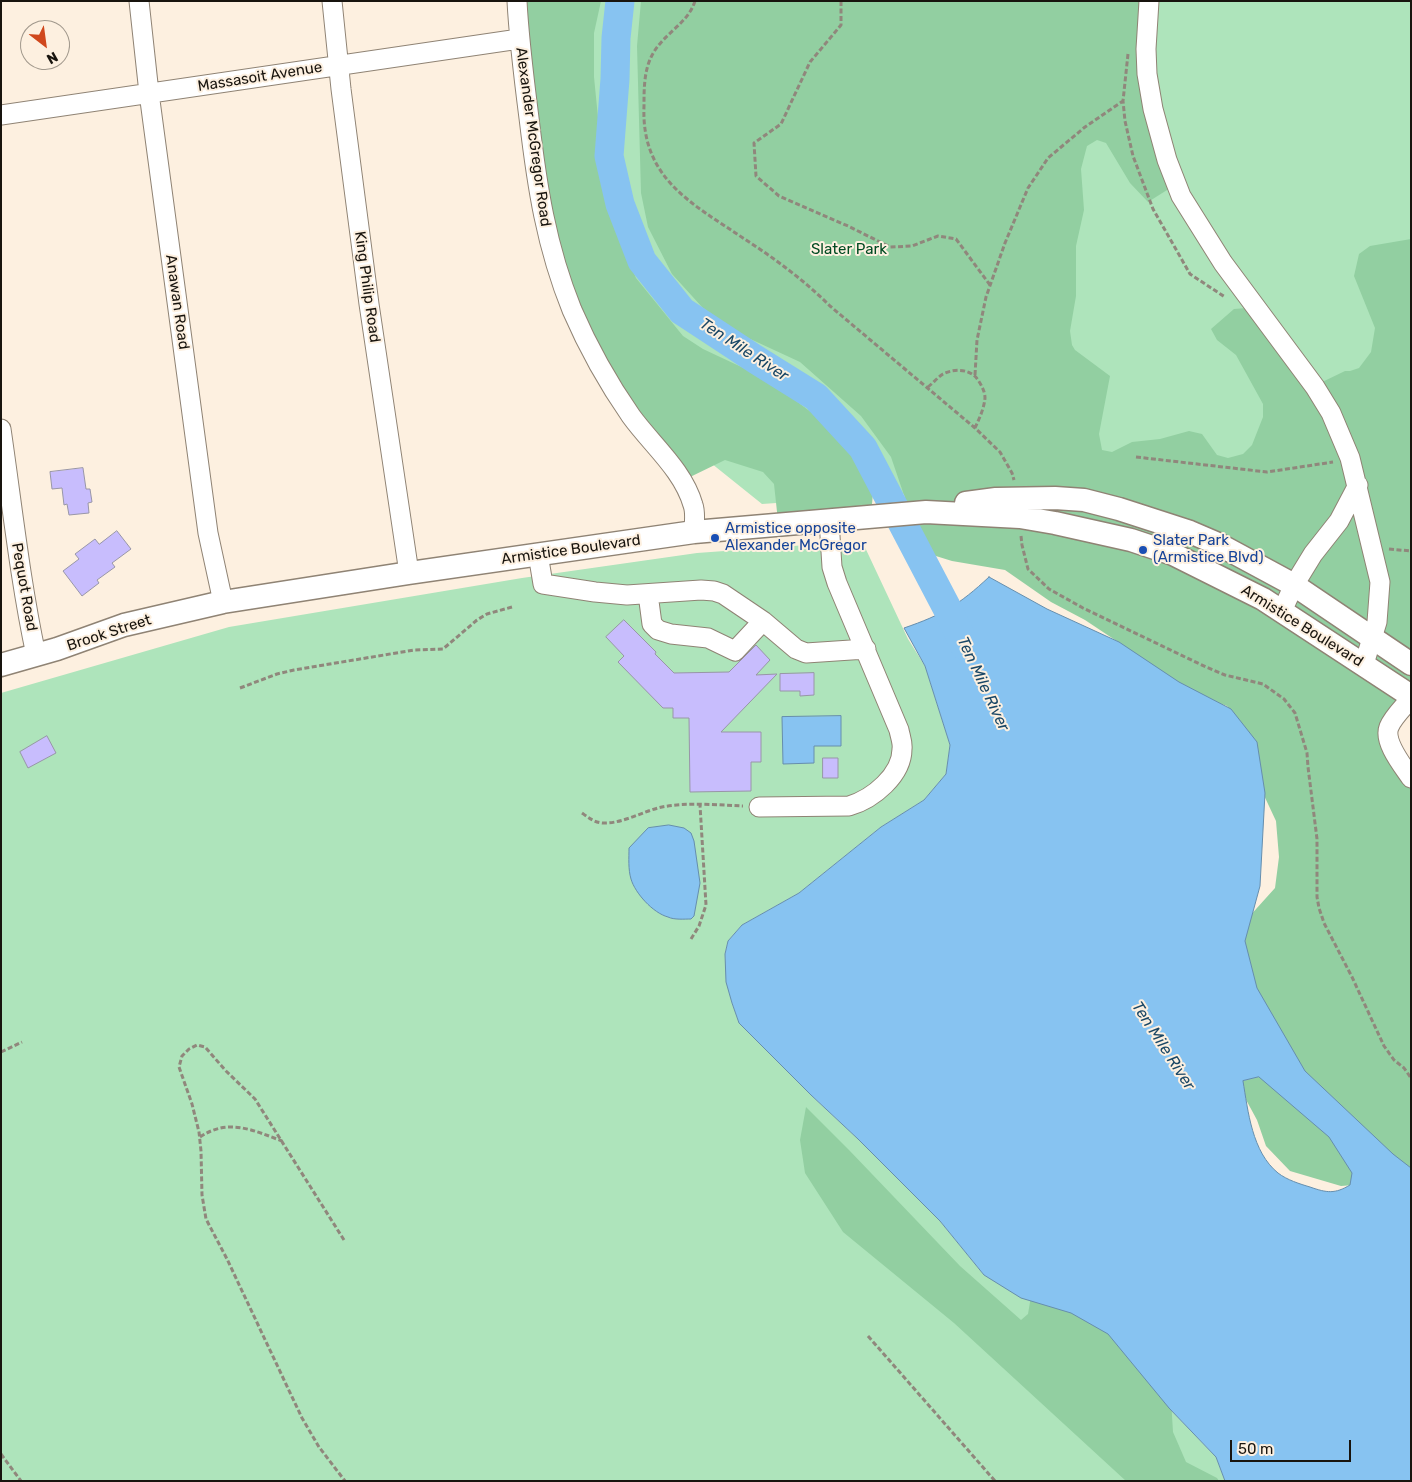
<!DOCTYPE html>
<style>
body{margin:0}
#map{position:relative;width:1412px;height:1482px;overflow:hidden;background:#fdf0e0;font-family:Rubik,sans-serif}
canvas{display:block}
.frame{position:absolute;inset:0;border:2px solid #18140e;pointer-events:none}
.north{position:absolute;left:20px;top:20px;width:50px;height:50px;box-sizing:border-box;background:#fdf0e0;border:1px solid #a1988c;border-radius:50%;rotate:150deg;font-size:14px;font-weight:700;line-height:20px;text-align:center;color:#18140e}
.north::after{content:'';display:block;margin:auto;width:18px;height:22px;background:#d0481d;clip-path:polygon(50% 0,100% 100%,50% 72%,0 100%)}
.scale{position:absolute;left:1230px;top:1440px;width:121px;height:22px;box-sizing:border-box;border:2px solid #18140e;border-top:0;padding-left:6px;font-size:15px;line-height:18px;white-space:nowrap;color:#18140e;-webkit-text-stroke:4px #fdf0e0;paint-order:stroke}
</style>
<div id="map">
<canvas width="1412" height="1482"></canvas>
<div class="frame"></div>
<div class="north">N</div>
<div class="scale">50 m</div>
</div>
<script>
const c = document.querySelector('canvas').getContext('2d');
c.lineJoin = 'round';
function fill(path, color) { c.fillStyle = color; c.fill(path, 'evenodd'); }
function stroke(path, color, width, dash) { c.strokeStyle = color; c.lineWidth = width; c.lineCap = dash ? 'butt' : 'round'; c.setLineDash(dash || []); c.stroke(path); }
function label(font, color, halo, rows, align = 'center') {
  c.font = font + ' Rubik,sans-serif'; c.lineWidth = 4; c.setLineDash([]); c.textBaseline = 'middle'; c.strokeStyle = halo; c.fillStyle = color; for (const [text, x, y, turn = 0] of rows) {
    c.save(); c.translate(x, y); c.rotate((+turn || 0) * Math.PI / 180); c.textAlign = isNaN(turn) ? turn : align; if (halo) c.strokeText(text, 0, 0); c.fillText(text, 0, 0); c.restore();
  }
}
const green = new Path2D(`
 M537,1H1411V646L1050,484L762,504L671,431Z
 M862,541L908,639L925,666L950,745L946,774L924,800L881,827L799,893L742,925L728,941L725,954L732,1003L739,1022L811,1095L858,1139L940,1221L984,1275L1071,1313L1169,1408L1216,1457L1225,1481H1V693L229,627L522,578L697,553Z`);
const forest = new Path2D(`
 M513,1H601L594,33V77L603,168L620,241L636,278L683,336L703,349L767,379L828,425L863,469L873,493L871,515L778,521L774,484L763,472L725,460L688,478L640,428L558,271Z
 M641,1H1143L1175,185L1148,202L1130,183L1106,143L1097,140L1087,146L1081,169L1084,210L1076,246V296L1070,331L1072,345L1075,350L1110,376L1099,434L1102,450L1112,452L1132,442L1160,439L1189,431L1202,434L1217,455L1228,458L1243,454L1252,445L1263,417V404L1236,355L1217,340L1211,329L1234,309L1259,307L1316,385L1345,371H1350L1359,368L1371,352L1375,328L1354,276L1359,254L1370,246L1411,239V696L1393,723L1411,779V1174L1379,1183L1341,1186L1290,1171L1266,1146L1257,1120L1238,1085L1229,939L1275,888L1279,857L1276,821L1261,789L1256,750L1227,706L1168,685L1124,646L1085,620L1051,602L1005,570L952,561L923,552L906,532L903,514L905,498L891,457L861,416L800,362L733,331L702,307L672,274L648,227L641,193L637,46Z
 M806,1107L849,1150L960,1266L1021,1320L1028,1314L1036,1266L1061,1244L1171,1399L1173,1432L1186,1462L1217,1478L1219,1481H1126L954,1323L843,1232L805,1173L800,1140Z`);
const water = new Path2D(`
 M989,577L1047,609L1119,642L1179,682L1231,709L1257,742L1265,793L1260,886L1245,941L1257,988L1305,1071L1393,1154L1411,1168V1481H1225L1216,1457L1169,1408L1108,1334L1071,1313L1021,1298L984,1275L940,1221L858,1139L811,1095L739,1023L732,1003L726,982L725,954L728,941L742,925L799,893L881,827L924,800L946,774L950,745L925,666L904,628C942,615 959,605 989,577ZM1259,1077L1329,1137L1352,1173L1350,1185C1335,1194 1327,1193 1310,1187C1300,1184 1287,1180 1278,1173C1252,1152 1248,1111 1243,1081Z
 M841,716V746H814V763L783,764L782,717Z
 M669,825L684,828L691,833L694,841L700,883L694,916L691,919C684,919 674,920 668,917C653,913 635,893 631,879C628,869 629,858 629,848L648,828Z`);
const river = new Path2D(`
 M620,1L616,38L615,79L609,156L620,204L642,261L682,311L755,359L816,397L863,448L948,610L965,646`);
const building = new Path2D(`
 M83,468L86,489H90L92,502L88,503L89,513L69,515L67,504L64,505L62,488L52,489L50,472Z
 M117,531L131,549L112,563L115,567L97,580L99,583L82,596L63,571L79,559L75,554L95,539L99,544Z
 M624,620L656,652L655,654L674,673L729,672L756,645L770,660L756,675L777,674L721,732H761V762H751V791L690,792L689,718H673V708H663L618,662L624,656L606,637Z
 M814,673V695L800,696V691H780V674Z
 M47,736L56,753L28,768L20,752Z
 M823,758H838V778H823Z`);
const path = new Path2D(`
 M695,1C687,27 657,35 648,65C644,78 644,92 644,106C641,178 691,203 743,238C774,258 804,280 830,306L975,428L1000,452L1012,473L1014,480
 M841,1V25L810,62L781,124L754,143L756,176L779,196L848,226L890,247L912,246L938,236L956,239L990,285
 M1128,54L1123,101L1125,121L1133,156L1153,209L1190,274L1225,297
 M975,375L977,340L986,297L1005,243L1028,188L1048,158L1085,127L1123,101
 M928,387C933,383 938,377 943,374C955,368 971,369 978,380C982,386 985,392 985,398C984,409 979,419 975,428
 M1136,457L1267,472L1333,462
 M1021,536L1022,545L1028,569L1049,589L1083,608L1206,667L1225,675L1263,684L1284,699L1295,713L1307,753L1308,767L1317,839V897L1319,908L1324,923L1352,977L1384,1046L1394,1060L1404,1068L1411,1078
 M1389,549L1411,551
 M240,688L277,674L294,670L414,650L443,649L477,620L487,614L512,607
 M582,813C589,818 594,822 602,823C623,824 643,811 662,807C688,802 717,805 743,806
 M691,939L699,926L706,905L700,805
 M1,1052L22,1042
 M200,1137C228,1118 253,1130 282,1141
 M344,1240L255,1099L226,1071L205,1047L197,1045L189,1049L182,1056L179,1067L192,1104L199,1132L201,1151L202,1195L206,1219L227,1259L302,1418L319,1447L345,1481
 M868,1336L995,1481
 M1,1454L21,1481`);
const minor = new Path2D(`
 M139,1L149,93L208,533L223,602
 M332,1L341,89L369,304L409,573
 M517,1C519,40 524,79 529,118C537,186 546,246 572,310C588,347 608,383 631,416C652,445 683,470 693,505C696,513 694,523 694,532
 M1149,1L1146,49L1147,74L1153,109L1167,160L1181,196L1223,263L1315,387L1331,413L1350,458L1380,582L1377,622L1364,664
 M1,115L519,39
 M1,429C12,504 20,580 36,655
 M538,554L543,584L595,592L627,595L701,590L714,591L723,594L763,621L796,649L806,653L866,649
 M648,594L652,624L658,630L671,634L708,638L735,651L763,621
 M1282,611L1294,585L1313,554L1339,521L1358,485
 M1411,698C1404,707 1393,717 1389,727C1383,742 1403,766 1411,778
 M759,807L849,806C873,799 902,775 902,749C903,743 900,736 899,730L837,583L832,567L829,520`);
const major = new Path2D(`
 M966,503L996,499L1055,498L1084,500L1119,509L1190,532L1218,544L1294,585L1411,664
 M1,665L57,649L124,625L223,602L409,573L694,532L926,512L1020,517L1055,523L1131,540L1173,554L1263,599L1411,696`);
const markers = [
 [715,538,5,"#1a4fb4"],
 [1143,550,5,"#1a4fb4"]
];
const streetNames = [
 ["Massasoit Avenue",260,77,-9],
 ["Alexander McGregor Road",533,137,82],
 ["King Philip Road",367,287,82],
 ["Anawan Road",177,302,82],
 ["Armistice Boulevard",571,550,-8],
 ["Pequot Road",24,587,80],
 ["Armistice Boulevard",1302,626,32],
 ["Brook Street",109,633,-18]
];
const parkNames = [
 ["Slater Park",849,250]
];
const transitNames = [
 ["Armistice opposite",725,529],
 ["Alexander McGregor",725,546],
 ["Slater Park",1153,541],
 ["(Armistice Blvd)",1153,558]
];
const waterNames = [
 ["Ten Mile River",744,350,33],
 ["Ten Mile River",983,684,65],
 ["Ten Mile River",1163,1046,57]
];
fill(green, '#aee4bb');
fill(forest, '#92cfa1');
fill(water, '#87c3f1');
stroke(water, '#668ead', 1);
stroke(river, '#87c3f1', 29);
fill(building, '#c8bdfd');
stroke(building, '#9896a7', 1);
stroke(minor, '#8f8374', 21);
stroke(major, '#8f8374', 25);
stroke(path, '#90877c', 3, [5, 2.5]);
stroke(minor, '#fff', 19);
stroke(major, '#fff', 22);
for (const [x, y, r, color] of markers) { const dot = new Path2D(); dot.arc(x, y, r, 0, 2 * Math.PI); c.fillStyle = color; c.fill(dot); stroke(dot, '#fdf0e0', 2); }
label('15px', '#18140e', '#fdf0e0', streetNames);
label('15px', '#004a21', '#fdf0e0', parkNames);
label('15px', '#164399', '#fdf0e0', transitNames, 'left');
label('italic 16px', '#1a4766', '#fdf0e0', waterNames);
</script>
